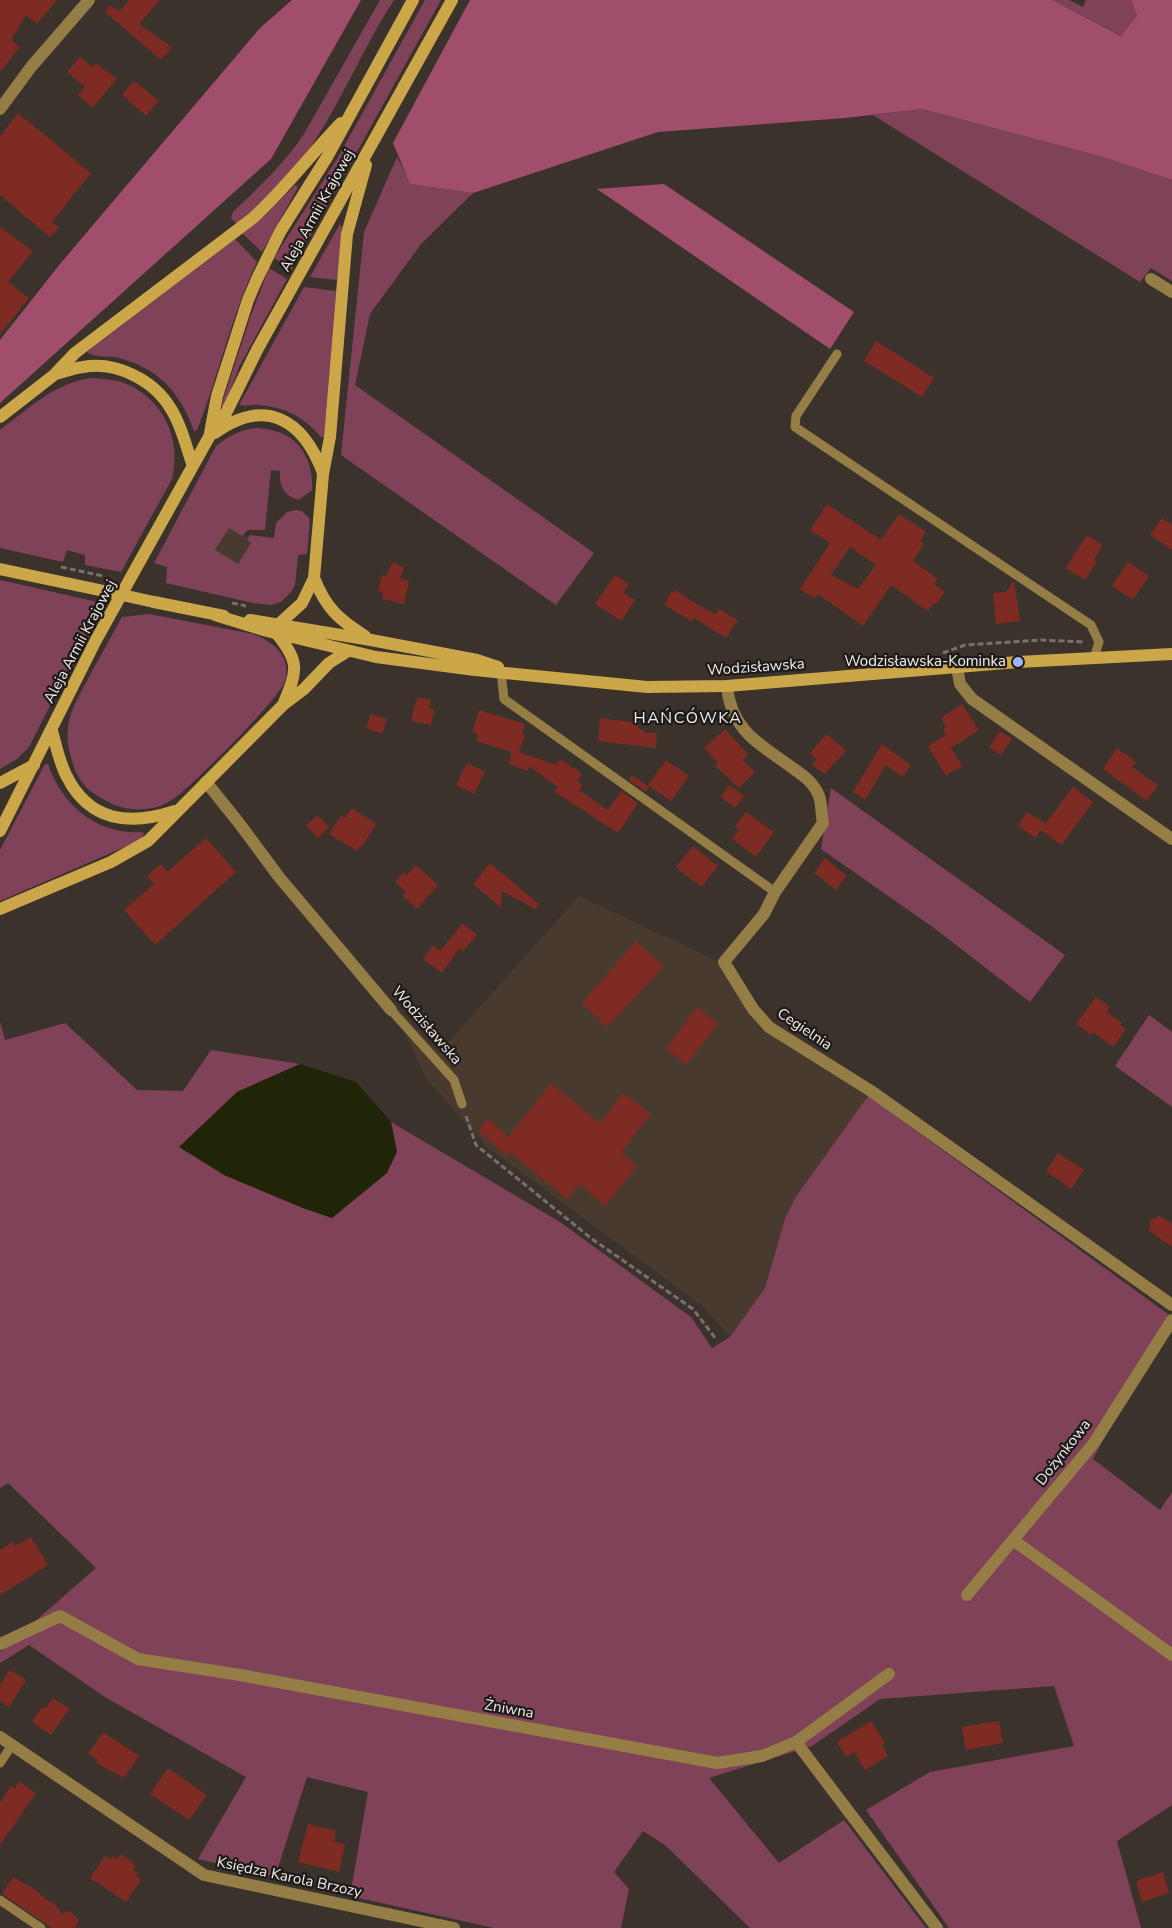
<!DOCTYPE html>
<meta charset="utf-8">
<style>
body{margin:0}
canvas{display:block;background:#3b322b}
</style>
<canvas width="1172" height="1928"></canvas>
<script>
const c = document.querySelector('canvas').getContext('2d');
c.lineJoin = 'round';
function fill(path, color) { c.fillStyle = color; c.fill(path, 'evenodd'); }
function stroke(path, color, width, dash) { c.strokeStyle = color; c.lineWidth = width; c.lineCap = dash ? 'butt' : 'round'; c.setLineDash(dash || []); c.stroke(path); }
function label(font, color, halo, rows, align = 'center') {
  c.font = font + ' "Nunito Sans",sans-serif'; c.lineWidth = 4.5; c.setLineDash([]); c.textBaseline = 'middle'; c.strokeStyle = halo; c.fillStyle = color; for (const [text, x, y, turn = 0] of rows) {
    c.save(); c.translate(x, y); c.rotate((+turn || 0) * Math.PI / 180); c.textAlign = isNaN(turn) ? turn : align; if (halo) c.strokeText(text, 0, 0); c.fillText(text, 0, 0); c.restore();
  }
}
const built = new Path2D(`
 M229,525L254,542L239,566L213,550Z
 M579,896L715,960L754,1018L868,1096L795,1198L785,1219L765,1288L730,1337L705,1308L486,1146L427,1079L387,996L439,1053Z`);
const green = new Path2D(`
 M380,0H394C362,49 341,104 307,152C288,179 262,203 237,224L231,218L233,212C259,187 284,164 304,134Z
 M425,0H441L292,269L274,258L337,159Z
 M1052,0H1069L1083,7L1086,0H1131L1137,16L1122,36Z
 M922,109L1099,156L1172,180V281L1151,268L1140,282L873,115Z
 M397,157L411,184L473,193L421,244L370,314L355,385L594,553L556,605L341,455L364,232Z
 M295,185L298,187L262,252L242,233L266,215Z
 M340,224L342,227L337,280L310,277Z
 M235,239L257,262C231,316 219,375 197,430L194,431C180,391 157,367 115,357C106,356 95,358 87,352Z
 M269,268L287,279L239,367L224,408L221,406L250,318Z
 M304,287L336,291L324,437H321C304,417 285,407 258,405C251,404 246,407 239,405Z
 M91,378C102,379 113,379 124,383C163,398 182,439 172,479L121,572L85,565V555L67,550L63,562L0,548V430C29,408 55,383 91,378Z
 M256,428C293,429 314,453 312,490L299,500C284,496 279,486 280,471L271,470L265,530H248L242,536L229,528L215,550L238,564L251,543L247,539L250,535L274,538L276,523L287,512L296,510L302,511L310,519L307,554L298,555L295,585L291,592L281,602L271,605L253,603L166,583L167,567L154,563L216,446C229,436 239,430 256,428Z
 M0,580L102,603L29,747L17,759L0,769Z
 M149,614L253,634C273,641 292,657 285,681C280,698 194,784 176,797C169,802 160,807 152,808C127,813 108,804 89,790C82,784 77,775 74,767C70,754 66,741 68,727C70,709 81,693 89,677C100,657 111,637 122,617Z
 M45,764H48C62,806 98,835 142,832L144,834L142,838L127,846L0,901V850Z
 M831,788L1065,955L1030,1002L934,928L821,849Z
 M1149,1015L1172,1032V1107L1115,1066Z
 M0,1022L5,1040L65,1023L137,1090L183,1091L211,1050L300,1064L237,1092L224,1175L303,1208L332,1218L397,1152L391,1122L560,1222L691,1317L712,1348L730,1337L765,1288L785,1219L795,1198L868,1096L1172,1317L1127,1394L1093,1459L1160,1510L1172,1492V1805L1117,1841L1141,1928H949L866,1810L930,1772L1074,1746L1054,1686L880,1699L812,1746L709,1778L779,1863L844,1820L926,1928H750L665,1845L643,1831L614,1872L629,1889L621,1928H494L350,1896L368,1792L307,1777L275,1877L198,1859L246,1777L105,1697L29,1645L0,1663V1652L96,1568L8,1483L0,1488Z`);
const forest = new Path2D(`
 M292,0H361L271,159L0,403V340L60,264L260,28Z
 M470,0H1052L1121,36L1137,16L1131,0H1172V180L1099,156L922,109L845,118L658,132L473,193L410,184L393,143Z
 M664,184L854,312L830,349L597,189Z`);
const water = new Path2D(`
 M300,1064L356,1082L391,1122L397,1152L387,1173L332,1218L303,1208L224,1175L179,1147L237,1092Z`);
const building = new Path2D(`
 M0,0H57L37,24L26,15L11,40L20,47L0,72Z
 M129,0H160L139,24L172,47L161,60L105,12L110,5L120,11Z
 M80,57L92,67L96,63L117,79L92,108L78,95L85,87L67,72Z
 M134,81L159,101L146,116L122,95Z
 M18,113L91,173L52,222L59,227L50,237L0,195V136Z
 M0,227L33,251L8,282L29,298L0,334Z
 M876,341L934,378L922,397L864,361Z
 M827,504L881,540L899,514L926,532L920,541L924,544L913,561L938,579L934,584L945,592L936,604L934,603L928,611L891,585L863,626L818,594L815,599L800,589L830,543L810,530ZM850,547L876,565L858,589L831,575Z
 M1162,518L1172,525V550L1150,535Z
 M1087,535L1103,545L1094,560L1097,561L1085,580L1066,568Z
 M393,562L404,568L400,578L409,581L404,604L382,599L383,592L378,591L382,575L386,576Z
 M1128,562L1149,576L1133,600L1112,586Z
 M615,575L629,584L623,592L635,600L621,621L595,604Z
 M1014,581L1020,621L996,624L993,593L1006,592Z
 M675,590L698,605L716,614L719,609L738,620L726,638L694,618L692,621L664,605L671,592L673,593Z
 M417,697L431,700L429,708L434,710L431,725L411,721Z
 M962,704L979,730L951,748L962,766L946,776L928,746L946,735L943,729L946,727L941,718Z
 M479,710L525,724L522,734L525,735L519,752L556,765L560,759L582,774L577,781L583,785L579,790L608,810L621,791L638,803L618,833L555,792L558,787L530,767L527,771L509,764L511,752L476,741L478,734L472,732Z
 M371,714L387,719L382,734L366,728Z
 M600,718L638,723V729L645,730V733H657L656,748L598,741Z
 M725,729L748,754L742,760L755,772L739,788L715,766L718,763L704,748Z
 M1000,731L1012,739L1001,755L989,747Z
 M827,734L846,751L824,774L812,764L817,759L810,753Z
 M882,744L911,765L902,777L886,765L865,800L853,792Z
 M1117,748L1136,762L1132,767L1158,785L1147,801L1103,769Z
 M666,760L689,776L671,801L648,785Z
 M467,763L485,772L474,794L456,785Z
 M632,775L649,787L646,792L629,780Z
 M729,785L744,796L735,808L721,797Z
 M1073,787L1093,802L1061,845L1041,830L1036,838L1018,826L1027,812L1046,824L1044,826Z
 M352,808L376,824L362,847L360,846L357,851L329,834L341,815L345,818Z
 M746,812L774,832L756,857L732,839L739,830L734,827Z
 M317,815L329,827L318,838L306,825Z
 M206,838L236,872L155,945L124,910L154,884L147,876L161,864L167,872Z
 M693,846L718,866L701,887L676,867Z
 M825,858L847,876L836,890L814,873Z
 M490,863L539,904L535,909L502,891L501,908L473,884Z
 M416,865L438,885L417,909L403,896L406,892L395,882L404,872L407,875Z
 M463,923L477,935L463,951L460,948L442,973L423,959L433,945L440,951Z
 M636,941L664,966L607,1027L582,1003Z
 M1096,997L1110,1007L1107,1012L1122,1023L1120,1025L1126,1029L1113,1047L1093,1032L1091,1035L1076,1024Z
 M697,1007L718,1023L687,1065L666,1049Z
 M551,1083L600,1123L623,1093L651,1114L621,1153L637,1166L605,1206L580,1184L567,1199L510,1152L507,1156L478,1131L488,1118L508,1137Z
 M1058,1153L1084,1170L1071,1189L1046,1171Z
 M1159,1215L1172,1224V1247L1148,1230L1151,1227L1149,1220L1156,1218Z
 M31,1537L48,1565L0,1595V1550L13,1542L15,1546Z
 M10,1670L26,1680L9,1707L0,1701V1685Z
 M53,1698L69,1709L51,1735L32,1722L43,1706L46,1708Z
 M871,1721L885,1743L882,1745L888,1756L865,1770L854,1752L846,1757L837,1742Z
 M999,1721L1003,1743L966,1750L962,1727Z
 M103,1732L139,1756L124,1778L96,1763L98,1760L88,1754Z
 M168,1768L207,1795L189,1820L150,1794Z
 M19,1781L36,1793L0,1845V1803L11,1786L15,1788Z
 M308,1824L336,1831L334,1842L345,1844L339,1872L298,1862Z
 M121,1854L136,1865L133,1870L138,1873L136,1876L141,1880L126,1902L90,1878L105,1856L110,1859L112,1856L117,1859Z
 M1163,1872L1169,1893L1142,1902L1136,1881Z
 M13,1877L36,1890L50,1903L52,1901L63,1915L66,1911L72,1913L79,1920L75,1928H52L2,1894Z`);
const path = new Path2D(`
 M232,603L246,606
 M943,653L965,645L1041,640L1085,642
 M466,1116L476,1145L592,1239L693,1309L716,1339`);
const service = new Path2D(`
 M837,354L796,416L795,427L1091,625L1099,642L1094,658
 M501,672L504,699L775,892
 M391,1010L454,1080L462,1104
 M0,1763L12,1745
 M0,1900L41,1928`);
const minor = new Path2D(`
 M0,109L31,67L89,0
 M1151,279L1172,292
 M957,667L960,684L972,699L1172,839
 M727,686C731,731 760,744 794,769C804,776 814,783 819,796C822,804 821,815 823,823L775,892L764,914L724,962L753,1009L769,1027L871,1091L1172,1305
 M206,782L239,823L279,877L391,1010
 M1013,1540L1172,1655
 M967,1595L1094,1443L1172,1320
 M0,1644L60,1616L138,1659L240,1675L717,1763L762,1756L796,1742L889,1674
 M0,1737L204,1875L454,1928
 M796,1742L937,1928`);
const secondary = new Path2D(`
 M55,374C64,372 73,368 83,367C116,361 154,380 171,409C182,426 186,447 193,466
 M0,417L54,375L75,353L253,218C285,189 311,154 341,123
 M210,433L217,396L248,300L257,279L280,232L327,157L413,0
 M215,433C265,397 303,419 323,473
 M0,569L104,591
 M314,578C326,608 338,619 365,636
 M154,602L224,616
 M215,615L267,631L376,657L475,670L647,687L727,686L1018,662L1172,654
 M250,620L371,640L477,660L498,667
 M279,624L302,603L314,578L323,474L330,437L347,234L366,165
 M276,633C301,663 297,671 283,705
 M52,731C56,745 59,761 66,775C89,822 129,826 175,811
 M0,783L34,765
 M0,831L96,640L209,437L226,413L257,350L452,0
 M0,909L111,862L148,841L283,705L304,689L329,663L348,651`);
const pathBridge = new Path2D(`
 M61,567L103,576`);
const secondaryBridge = new Path2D(`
 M104,591L154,602`);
const markers = [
 [1018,662,6,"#9bb5fd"]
];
const streetNames = [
 ["Aleja Armii Krajowej",318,211,-61],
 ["Aleja Armii Krajowej",81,642,-62],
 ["Wodzisławska",756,668,-4],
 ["Wodzisławska",426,1026,49],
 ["Cegielnia",804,1030,34],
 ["Dożynkowa",1064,1453,-52],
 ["Żniwna",509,1710,10],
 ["Księdza Karola Brzozy",289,1878,12]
];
const poiNames = [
 ["Wodzisławska-Kominka",1006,662]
];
const neighbourhoodNames = [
 ["HAŃCÓWKA",688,719]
];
fill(built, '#493a30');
fill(green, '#804258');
fill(forest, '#a14e6c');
fill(water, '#202508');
fill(building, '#7d2b23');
stroke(path, '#78706a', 3, [6, 3]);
stroke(service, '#947e46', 9);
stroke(minor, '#947e46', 12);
stroke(secondary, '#cba749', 12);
stroke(pathBridge, '#78706a', 3, [6, 3]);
stroke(secondaryBridge, '#cba749', 12);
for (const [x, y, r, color] of markers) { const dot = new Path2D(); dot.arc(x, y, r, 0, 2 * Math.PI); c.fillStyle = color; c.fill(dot); stroke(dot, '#1e1a17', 2); }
label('15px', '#f4eeea', '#1e1a17', streetNames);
label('15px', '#f4eeea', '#1e1a17', poiNames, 'right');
c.letterSpacing = '1.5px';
label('16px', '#f4eeea', '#1e1a17', neighbourhoodNames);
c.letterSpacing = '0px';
</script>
